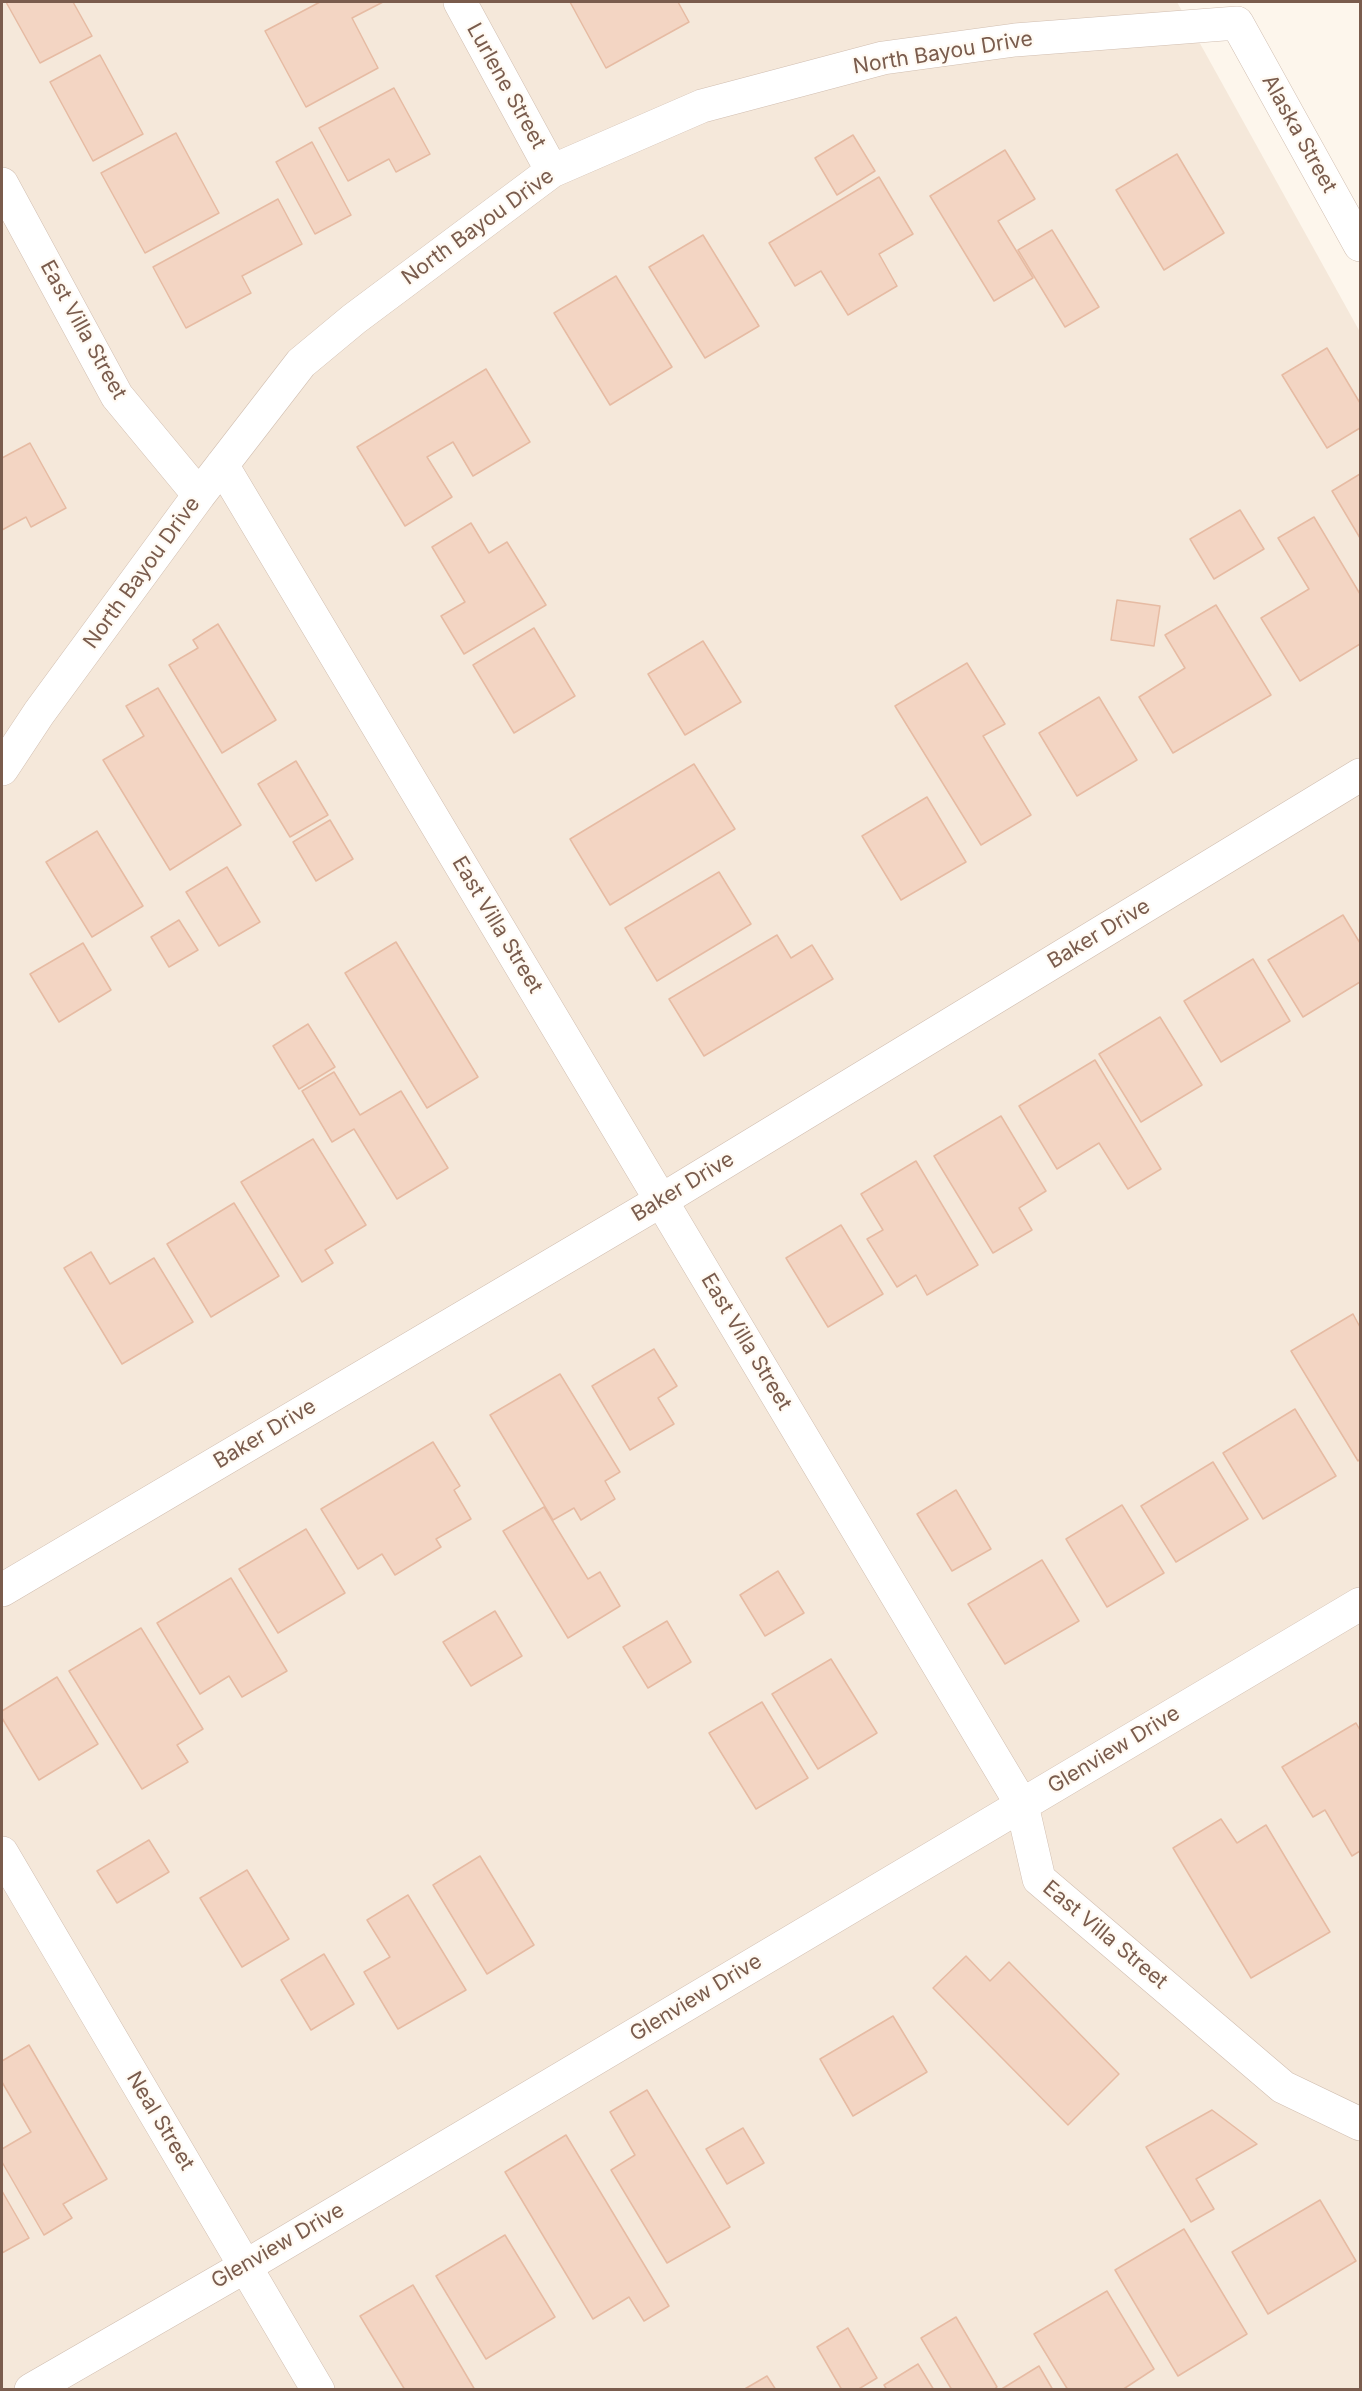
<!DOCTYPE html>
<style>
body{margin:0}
#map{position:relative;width:1362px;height:2391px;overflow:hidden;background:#fdf6ec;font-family:Inter,sans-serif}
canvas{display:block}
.frame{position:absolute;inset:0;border:3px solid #7a5c4d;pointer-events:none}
</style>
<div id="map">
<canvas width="1362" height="2391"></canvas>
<div class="frame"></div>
</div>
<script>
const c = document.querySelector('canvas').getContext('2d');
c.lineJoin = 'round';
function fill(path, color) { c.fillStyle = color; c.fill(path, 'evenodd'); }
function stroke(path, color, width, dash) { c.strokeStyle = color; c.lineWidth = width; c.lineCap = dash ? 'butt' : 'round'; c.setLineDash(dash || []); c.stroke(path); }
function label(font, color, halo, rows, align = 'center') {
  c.font = font + ' Inter,sans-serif'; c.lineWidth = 4.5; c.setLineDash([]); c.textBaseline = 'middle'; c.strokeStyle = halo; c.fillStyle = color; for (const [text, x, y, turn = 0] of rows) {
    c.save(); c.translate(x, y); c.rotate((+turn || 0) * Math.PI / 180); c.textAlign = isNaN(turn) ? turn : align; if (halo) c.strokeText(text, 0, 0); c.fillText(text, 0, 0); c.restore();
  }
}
const residential = new Path2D(`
 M2,2H1177L1360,332V2389L2,2390Z`);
const building = new Path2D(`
 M6,2H73L92,36L40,63Z
 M320,2H383L352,18L378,68L306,107L265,31Z
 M570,2H678L689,22L606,68Z
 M100,55L143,134L93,161L50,82Z
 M394,88L430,154L396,172L389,159L348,181L319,128Z
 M176,133L219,213L145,253L101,173Z
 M853,135L875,171L837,195L815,158Z
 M312,142L351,215L315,234L276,162Z
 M1005,150L1035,199L998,221L1033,278L994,301L930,196Z
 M1177,154L1224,233L1164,270L1116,190Z
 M879,177L913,234L879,254L897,286L848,315L821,271L795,286L769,243Z
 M278,199L302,244L242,276L251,293L186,328L153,267Z
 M1052,230L1099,307L1065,327L1018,250Z
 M703,235L759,326L705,358L649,267Z
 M616,276L672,367L610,405L554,313Z
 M1327,348L1360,403V428L1327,448L1282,375Z
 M486,369L530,442L473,476L453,442L427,457L452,497L405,526L357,447Z
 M30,443L66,508L31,527L26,517L2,530V458Z
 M1360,474V538L1332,491Z
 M1240,510L1264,549L1214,579L1190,539Z
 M1314,517L1360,594V644L1300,681L1261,618L1309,589L1278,538Z
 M471,523L489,553L507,542L546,605L464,654L441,616L465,602L432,547Z
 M1117,600L1160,606L1154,646L1111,640Z
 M1216,605L1271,695L1173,753L1139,697L1185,668L1165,635Z
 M218,624L276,720L222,753L169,665L198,648L193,640Z
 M534,628L575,696L514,733L473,665Z
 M703,641L741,702L685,735L648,674Z
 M967,663L1005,724L983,736L1031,815L981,845L895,706Z
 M158,688L241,825L170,870L103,760L144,736L126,706Z
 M1099,697L1137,760L1077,796L1039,733Z
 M296,761L328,815L290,837L258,784Z
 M694,764L735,829L610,905L570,839Z
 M927,797L966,862L901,900L862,836Z
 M330,820L353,859L316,881L293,842Z
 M97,831L143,906L92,937L46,862Z
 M227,867L260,922L219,946L186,892Z
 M719,872L751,924L657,981L625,928Z
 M1343,915L1360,943V982L1303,1017L1268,960Z
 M179,920L198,950L169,967L151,937Z
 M777,935L791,958L812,945L833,979L704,1056L669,999Z
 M396,942L478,1077L427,1108L345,973Z
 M83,943L111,990L59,1022L30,974Z
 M1253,959L1290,1021L1221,1062L1184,1001Z
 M1160,1017L1202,1085L1141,1122L1099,1054Z
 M308,1024L335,1067L299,1089L273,1046Z
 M1095,1060L1161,1169L1128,1189L1099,1143L1057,1169L1019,1106Z
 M334,1072L360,1115L401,1091L448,1168L397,1199L354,1129L332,1142L302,1091Z
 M1001,1116L1046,1191L1019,1208L1032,1230L993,1253L934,1156Z
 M313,1139L366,1225L325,1250L333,1263L302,1282L241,1182Z
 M916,1161L978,1265L927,1295L916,1275L897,1287L867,1239L883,1230L861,1194Z
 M234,1203L279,1276L211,1317L167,1244Z
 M841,1225L883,1294L828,1327L786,1258Z
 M91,1252L110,1284L154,1258L193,1322L122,1364L64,1268Z
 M1353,1314L1360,1327V1459L1358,1461L1291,1351Z
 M654,1349L677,1386L658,1398L674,1424L630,1450L592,1386Z
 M560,1374L620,1472L605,1481L615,1499L581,1520L574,1508L553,1520L490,1415Z
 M1295,1409L1336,1476L1263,1519L1223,1453Z
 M433,1442L460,1486L454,1490L471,1519L436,1539L441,1547L395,1575L382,1554L358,1569L321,1509Z
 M1213,1462L1248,1519L1176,1562L1141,1506Z
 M956,1490L991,1549L952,1571L917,1514Z
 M1122,1505L1164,1573L1107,1607L1066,1539Z
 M544,1507L588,1579L600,1572L620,1606L568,1638L503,1531Z
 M306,1529L345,1593L278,1633L239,1569Z
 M1042,1560L1079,1621L1005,1664L968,1604Z
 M778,1571L804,1613L765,1636L740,1595Z
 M231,1578L287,1671L242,1697L229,1676L200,1694L157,1623Z
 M495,1611L522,1656L471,1686L443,1642Z
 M667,1621L691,1662L648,1688L623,1647Z
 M141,1628L203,1729L177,1745L188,1762L142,1789L69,1671Z
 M831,1659L877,1733L818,1769L772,1694Z
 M57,1677L98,1744L39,1780L2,1718V1711Z
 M762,1702L808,1778L756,1809L709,1733Z
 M1356,1723L1360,1730V1851L1352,1856L1325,1810L1313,1817L1282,1767Z
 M1221,1819L1237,1843L1266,1825L1330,1932L1251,1978L1173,1848Z
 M149,1840L169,1872L117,1903L97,1871Z
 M480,1856L534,1945L487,1974L433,1885Z
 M247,1870L289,1939L242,1967L200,1898Z
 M408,1895L466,1990L398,2029L364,1972L390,1957L367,1920Z
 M324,1954L354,2004L311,2030L281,1980Z
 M966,1956L990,1981L1009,1962L1119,2074L1068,2125L933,1988Z
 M893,2016L927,2072L853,2116L820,2059Z
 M29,2045L107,2179L63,2204L72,2218L44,2235L2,2162V2149L31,2132L2,2082V2061Z
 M647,2090L730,2227L667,2263L611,2170L635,2155L610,2112Z
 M1212,2110L1257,2144L1196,2179L1214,2209L1191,2222L1146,2147Z
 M743,2128L764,2163L727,2184L706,2149Z
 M566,2135L669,2306L644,2321L629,2297L593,2319L505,2172Z
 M2,2191L29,2238L2,2253Z
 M1320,2200L1356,2261L1268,2314L1232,2252Z
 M1184,2229L1247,2334L1178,2376L1115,2270Z
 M505,2235L555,2317L486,2359L436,2276Z
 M413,2285L475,2390H405L360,2316Z
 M1107,2291L1154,2369L1122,2390H1068L1034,2334Z
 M956,2317L997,2387L993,2390H952L921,2338Z
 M848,2328L877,2378L857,2390H842L817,2347Z
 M918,2364L934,2390H887L884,2385Z
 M1039,2366L1053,2390H1000Z
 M767,2376L776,2390H743Z`);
const minor = new Path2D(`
 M460,2L552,171
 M2,184L117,396L199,495
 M222,465L1022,1805L1039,1879L1283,2087L1360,2124
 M2,769L39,713L199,495L301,363L354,319L552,171L702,106L883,58L1015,40L1237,23L1360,245
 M2,1590L662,1200L1360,775
 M2,1853L318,2390
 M31,2390L246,2266L1360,1604`);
const streetNames = [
 ["North Bayou Drive",943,53,-9],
 ["Lurlene Street",506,86,61],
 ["Alaska Street",1299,134,61],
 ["North Bayou Drive",478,227,-36],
 ["East Villa Street",83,330,61],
 ["North Bayou Drive",142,573,-54],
 ["East Villa Street",497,925,59],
 ["Baker Drive",1099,934,-31],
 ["Baker Drive",683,1187,-31],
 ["East Villa Street",746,1342,59],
 ["Baker Drive",265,1434,-31],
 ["Glenview Drive",1114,1750,-31],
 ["East Villa Street",1105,1935,40],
 ["Glenview Drive",696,1998,-31],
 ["Neal Street",160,2121,59],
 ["Glenview Drive",278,2246,-30]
];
fill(residential, '#f5e8da');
fill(building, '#f3d5c3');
stroke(building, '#e6bba3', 1.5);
stroke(minor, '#d1beb0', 34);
stroke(minor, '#fff', 33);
label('21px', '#7a5c4d', '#fffaf3', streetNames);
</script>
